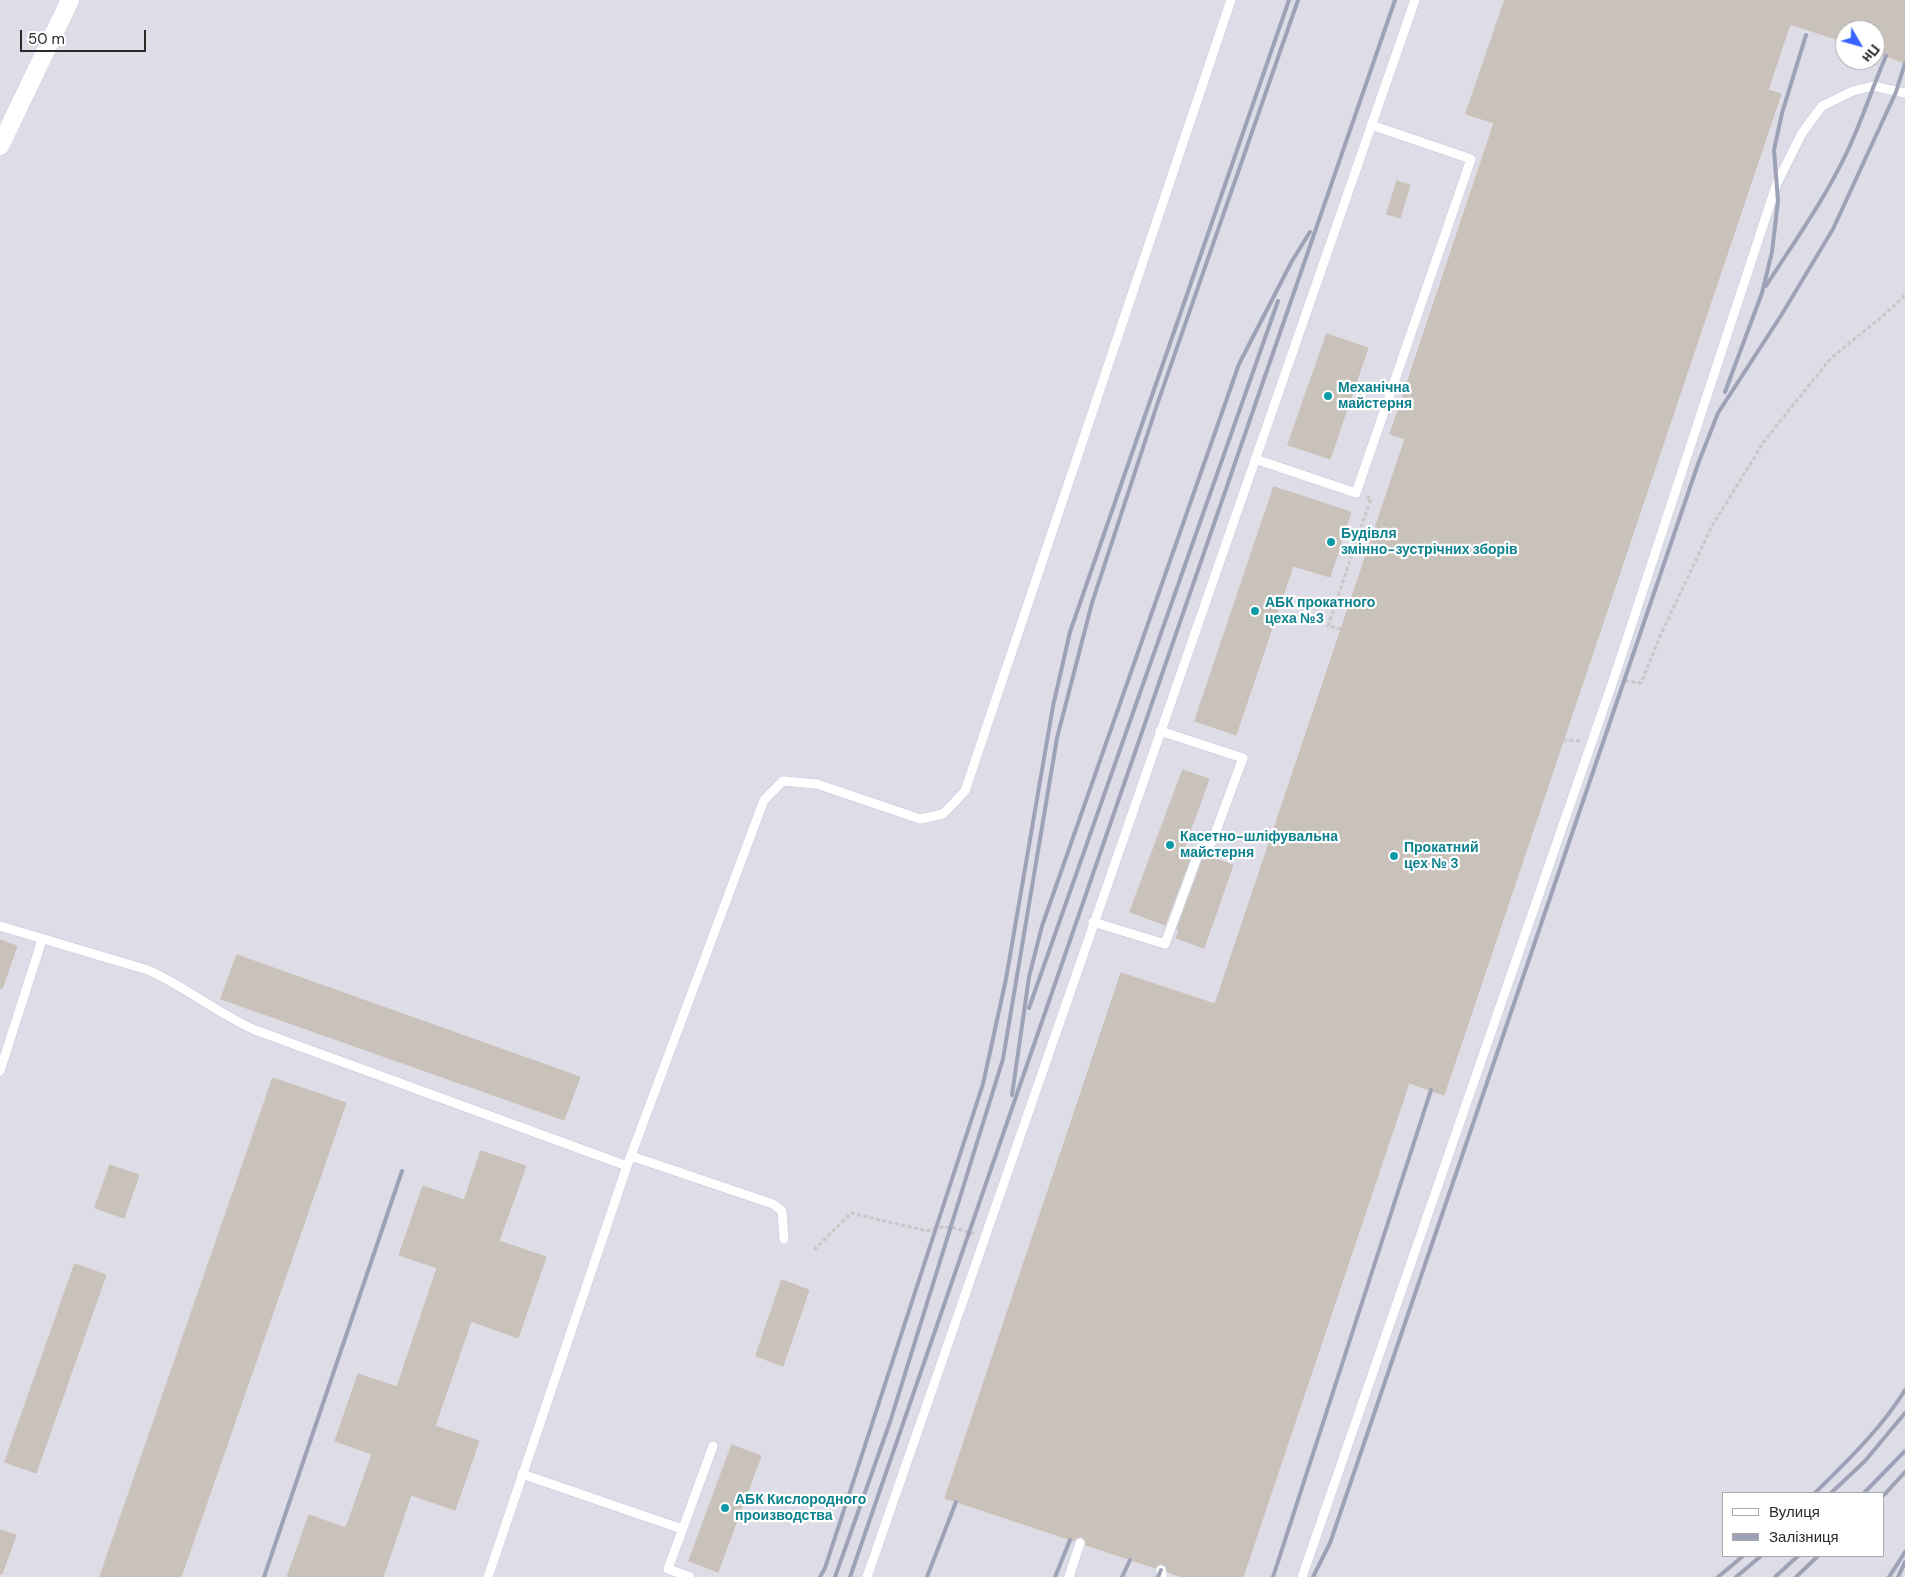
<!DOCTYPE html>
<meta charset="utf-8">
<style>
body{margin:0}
#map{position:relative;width:1905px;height:1577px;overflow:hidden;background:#eee5db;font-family:"DM Sans",sans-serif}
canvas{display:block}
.legend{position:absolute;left:1722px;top:1492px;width:162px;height:65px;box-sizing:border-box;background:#fff;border:1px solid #aaa;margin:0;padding:6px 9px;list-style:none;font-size:15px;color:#2a2a2a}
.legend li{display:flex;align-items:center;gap:10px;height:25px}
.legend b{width:25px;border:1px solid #aaa}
.north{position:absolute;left:1835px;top:20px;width:50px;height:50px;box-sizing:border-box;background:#fff;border:1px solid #aaa;border-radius:50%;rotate:128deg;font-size:14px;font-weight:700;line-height:20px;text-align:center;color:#2a2a2a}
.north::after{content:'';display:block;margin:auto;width:18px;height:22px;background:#3765ff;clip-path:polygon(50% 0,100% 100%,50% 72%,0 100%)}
.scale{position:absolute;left:20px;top:30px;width:126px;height:22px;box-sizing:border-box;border:2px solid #2a2a2a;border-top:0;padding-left:6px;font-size:15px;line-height:18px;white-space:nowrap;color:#2a2a2a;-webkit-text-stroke:4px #fff;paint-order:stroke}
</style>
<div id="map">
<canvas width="1905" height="1577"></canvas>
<ul class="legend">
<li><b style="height:6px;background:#fff"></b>Вулиця</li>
<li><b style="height:6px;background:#9da2b7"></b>Залізниця</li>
</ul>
<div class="north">Пн</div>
<div class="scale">50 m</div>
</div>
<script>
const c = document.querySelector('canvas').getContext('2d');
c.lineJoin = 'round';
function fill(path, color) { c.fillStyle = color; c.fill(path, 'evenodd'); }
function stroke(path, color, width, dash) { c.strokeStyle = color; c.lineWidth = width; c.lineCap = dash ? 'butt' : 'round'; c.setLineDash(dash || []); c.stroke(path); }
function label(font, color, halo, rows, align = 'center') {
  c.font = font + ' "DM Sans",sans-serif'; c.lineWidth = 4.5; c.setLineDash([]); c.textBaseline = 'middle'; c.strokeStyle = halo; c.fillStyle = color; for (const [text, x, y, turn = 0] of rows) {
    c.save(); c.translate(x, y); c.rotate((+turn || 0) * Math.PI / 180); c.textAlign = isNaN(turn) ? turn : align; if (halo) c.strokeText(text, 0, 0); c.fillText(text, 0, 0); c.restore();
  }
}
const industrial = new Path2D(`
 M0,0H1905V1577H0ZM1845,30H1875V60H1845ZM1724,1493H1884V1556H1724Z`);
const building = new Path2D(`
 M1505,0H1905V63L1875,52V30H1845V42L1790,24L1768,90L1781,94L1444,1095L1409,1083L1243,1577H1181L1168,1572L1166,1567L1163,1564L1158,1565L1155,1568L1086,1545V1541L1082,1537H1078L1074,1541L945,1498L1121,973L1215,1004L1405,439L1390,434L1494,123L1466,114Z
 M1397,181L1410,185L1400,218L1387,214Z
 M1327,334L1368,348L1330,459L1288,445Z
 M1274,487L1351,512L1330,577L1293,566L1236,735L1195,721Z
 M1183,770L1209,779L1184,848L1193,851L1165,925L1130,912Z
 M1204,855L1233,865L1204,948L1176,938L1179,930L1177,929Z
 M0,940L17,946L2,989L0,988Z
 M237,955L580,1077L564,1120L221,999Z
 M273,1078L346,1103L181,1577H100Z
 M481,1151L526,1166L499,1241L546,1257L518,1338L471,1321L435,1426L479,1441L455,1510L411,1495L383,1577H287L309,1515L346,1528L372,1454L335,1441L358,1374L397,1387L437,1268L399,1255L423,1186L464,1200Z
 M110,1165L139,1175L124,1218L95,1208Z
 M75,1264L106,1275L36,1473L5,1462Z
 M782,1280L809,1290L783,1366L756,1356Z
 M732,1445L761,1456L718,1572L689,1561Z
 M0,1530L16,1535L2,1574H0Z`);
const path = new Path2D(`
 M1341,629L1328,626L1371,498L1367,497
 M1625,681L1641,683L1661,634L1712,526L1765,440L1831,358L1884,315L1905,295
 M1563,740L1581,741
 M814,1250L851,1213L927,1231C946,1224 955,1228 974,1234`);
const lane = new Path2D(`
 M1255,459L1356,493L1471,159L1371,125
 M1093,922L1165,944L1200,849L1212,842L1243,758L1160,731
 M0,926L148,970C186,987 217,1013 255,1030L627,1166
 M0,1071L42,940
 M631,1156L773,1204L782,1211L784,1239
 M522,1474L682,1529
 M1161,1570L1162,1577
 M488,1577L627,1166L764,800L783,781L817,784L920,819L943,814L965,791L1231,0
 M690,1577L668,1569L713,1446
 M867,1577L1415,0
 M1069,1577L1080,1543
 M1302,1577L1614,678L1777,183L1802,133L1822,106L1853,91L1873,86L1905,93`);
const street = new Path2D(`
 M0,146L70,0`);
const rail = new Path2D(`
 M1766,286C1794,242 1825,199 1847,152C1862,121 1872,88 1886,56
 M1725,392L1762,293L1772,252L1778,201L1774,150L1782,113L1806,35
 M1029,1008L1278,301
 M1012,1095L1029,977L1042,926L1239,364L1292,261L1310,232
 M1815,1493C1847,1461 1881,1429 1905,1390
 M1831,1493L1865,1461L1905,1413
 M1864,1493L1905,1451
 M1884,1495L1905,1472
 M264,1577L402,1171
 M820,1577L825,1568L983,1084L1006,979L1053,706L1070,632L1289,0
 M835,1577L890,1422L1003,1059L1057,738L1092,603L1157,405L1298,0
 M850,1577L1395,0
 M927,1577L956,1502
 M1055,1577L1070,1540
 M1122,1577L1130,1560
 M1158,1577L1161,1570
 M1273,1577L1431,1090
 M1313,1577L1330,1543L1698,464L1718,413L1782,314L1833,229L1896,92L1905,63
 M1718,1577L1743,1556
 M1736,1577L1761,1556
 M1775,1577L1798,1556
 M1796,1577L1818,1556
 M1889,1577L1905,1552
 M1898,1577L1905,1562`);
const markers = [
 [1328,396,5,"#0f9aa8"],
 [1331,542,5,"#0f9aa8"],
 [1255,611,5,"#0f9aa8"],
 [1170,845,5,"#0f9aa8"],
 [1394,856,5,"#0f9aa8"],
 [725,1508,5,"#0f9aa8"]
];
const cultureNames = [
 ["Механічна",1338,388],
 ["майстерня",1338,404],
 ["Будівля",1341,534],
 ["змінно-зустрічних зборів",1341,550],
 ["АБК прокатного",1265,603],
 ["цеха №3",1265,619],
 ["Касетно-шліфувальна",1180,837],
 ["майстерня",1180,853],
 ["Прокатний",1404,848],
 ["цех № 3",1404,864],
 ["АБК Кислородного",735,1500],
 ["производства",735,1516]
];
fill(industrial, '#dedce6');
fill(building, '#c9c2bb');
stroke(building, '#c9c1b4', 1);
stroke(lane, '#d0d5e5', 11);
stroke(street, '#d0d5e5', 19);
stroke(path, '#c8c8c8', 3, [4, 2.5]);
stroke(lane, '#fff', 9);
stroke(street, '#fff', 18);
stroke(rail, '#9da2b7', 4);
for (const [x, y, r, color] of markers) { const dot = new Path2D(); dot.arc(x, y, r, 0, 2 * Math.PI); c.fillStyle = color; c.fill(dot); stroke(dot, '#fff', 2); }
label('bold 14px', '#0d838f', '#fff', cultureNames, 'left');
</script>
